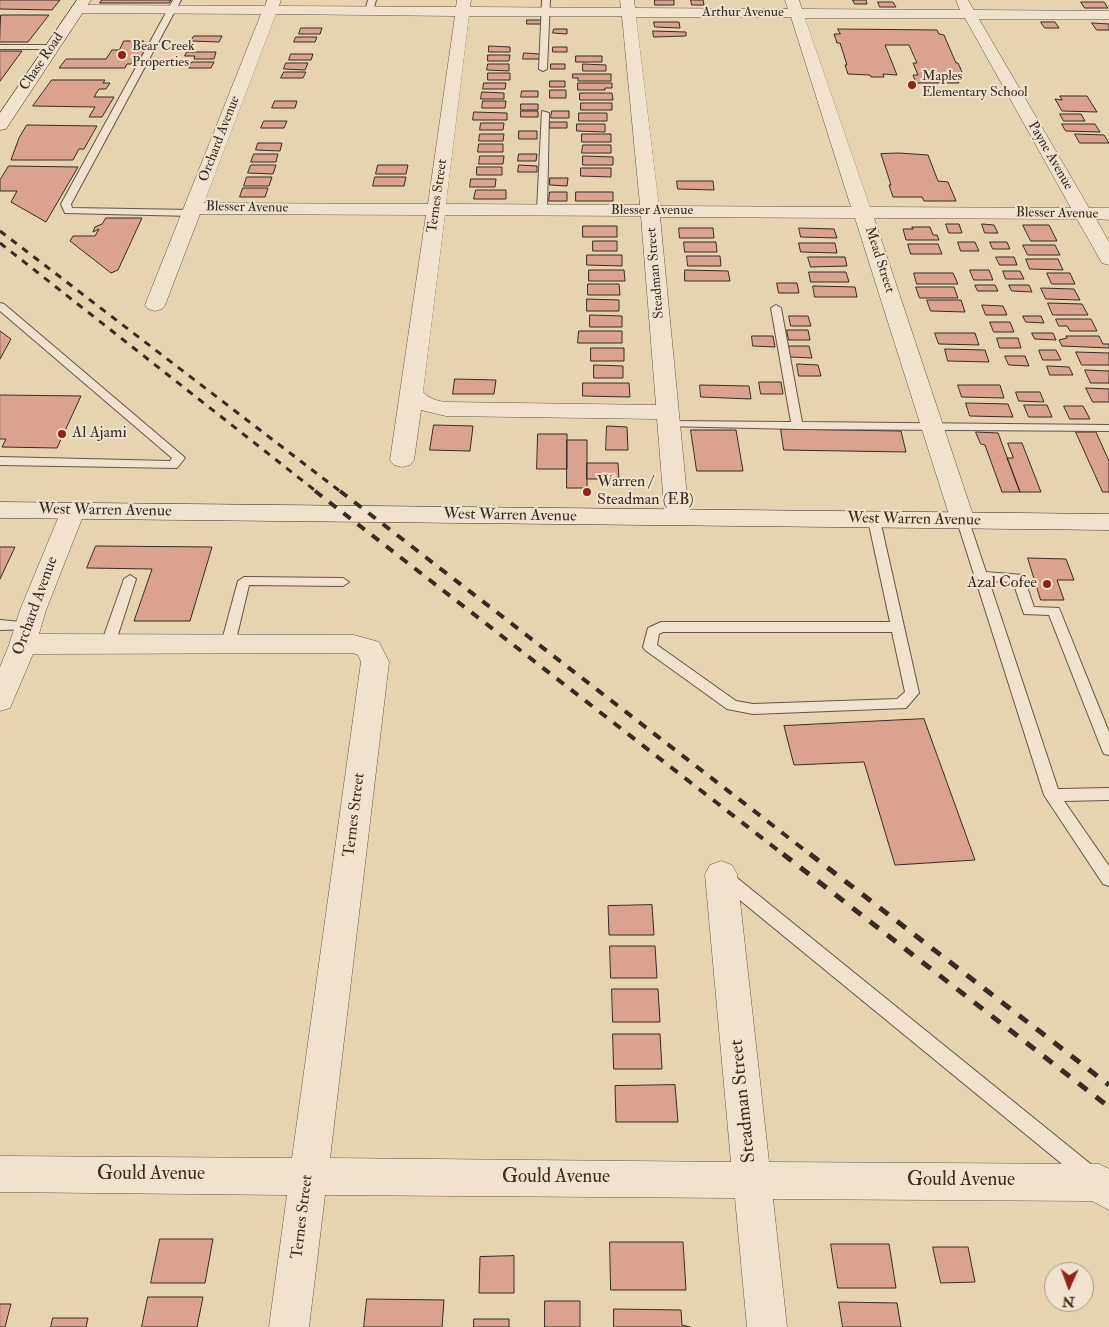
<!DOCTYPE html>
<style>
body{margin:0}
#map{position:relative;width:1109px;height:1327px;overflow:hidden;background:#e8d3b1;font-family:"IM FELL Double Pica",serif}
canvas{display:block}
.north{position:absolute;left:1044px;top:1262px;width:50px;height:50px;box-sizing:border-box;background:#f0e2cc;border:1px solid #a69988;border-radius:50%;rotate:182deg;font-size:14px;font-weight:700;line-height:20px;text-align:center;color:#382b22}
.north::after{content:'';display:block;margin:auto;width:18px;height:22px;background:#8f2418;clip-path:polygon(50% 0,100% 100%,50% 72%,0 100%)}
</style>
<div id="map">
<canvas width="1109" height="1327"></canvas>
<div class="north">N</div>
</div>
<script>
const c = document.querySelector('canvas').getContext('2d');
c.lineJoin = 'round';
function fill(path, color) { c.fillStyle = color; c.fill(path, 'evenodd'); }
function stroke(path, color, width, dash) { c.strokeStyle = color; c.lineWidth = width; c.lineCap = dash ? 'butt' : 'round'; c.setLineDash(dash || []); c.stroke(path); }
function label(font, color, halo, rows, align = 'center') {
  c.font = font + ' "IM FELL Double Pica",serif'; c.lineWidth = 4; c.setLineDash([]); c.textBaseline = 'middle'; c.strokeStyle = halo; c.fillStyle = color; for (const [text, x, y, turn = 0] of rows) {
    c.save(); c.translate(x, y); c.rotate((+turn || 0) * Math.PI / 180); c.textAlign = isNaN(turn) ? turn : align; if (halo) c.strokeText(text, 0, 0); c.fillText(text, 0, 0); c.restore();
  }
}
const building = new Path2D(`
 M0,0H60L52,10L0,9Z
 M102,0H171L169,3H100Z
 M655,0H674V5H655Z
 M691,0H703L704,5H692Z
 M853,0H866L867,4H855Z
 M878,2H893L896,7H880Z
 M1081,2H1104L1108,8H1085Z
 M1,15H49L28,42H0Z
 M527,20H541V24H527Z
 M654,22H679L680,28L655,27Z
 M1041,22H1055L1059,28H1045Z
 M1092,23L1109,24V30H1097Z
 M301,28H322L320,34H299Z
 M554,29H567V34L553,33Z
 M838,29L937,30L939,34L944,35L956,63H958L963,74H955L959,83H916L913,75H918L913,63H917L909,45H885L897,75L883,74L884,77H871L870,75L848,74L845,65H847L840,43H837L834,34H840Z
 M653,31L686,32V36L654,37Z
 M194,36H222L219,42L191,41Z
 M296,37H317L315,42H294Z
 M124,41H144L139,50H145L137,64H127L125,68H59L66,59H106L112,50H119Z
 M489,46L510,47V52H489Z
 M553,47H567V52H553Z
 M0,51H22L0,81Z
 M187,52H216L214,59H194L195,56H185Z
 M524,53L540,54L539,59H523Z
 M291,54H313L311,60H289Z
 M488,55H510L509,61H488Z
 M576,56H602V62H576Z
 M192,62H214L211,68H189Z
 M286,63H308L305,70L284,69Z
 M488,64H509V71L487,70Z
 M551,64H565V69H551Z
 M583,64L606,65V71H583Z
 M284,72H306L303,78H281Z
 M488,73H510V80H488Z
 M573,74H611V81H578V78H573Z
 M52,80H105L103,83H110L106,89H99L94,97H114L102,117H89L95,107L33,106Z
 M550,81H565V87H550Z
 M484,83H506L505,89H483Z
 M578,83H612V88H605V90H578Z
 M550,90H566V98H550Z
 M522,91H538V97H521Z
 M482,92L504,93V99H481Z
 M580,93H612L613,100H580Z
 M1060,96H1087L1097,112L1062,111L1055,99L1062,100Z
 M275,101H297L295,108H272Z
 M483,101H506L505,108H482Z
 M581,103H612V110H581Z
 M521,104H538V110H521Z
 M521,111H538V117H521Z
 M552,111H569V118H551Z
 M474,112L507,113V120H473Z
 M579,113H607V121H579Z
 M1060,114H1081L1085,121H1064Z
 M264,121H287L284,128H261Z
 M550,122H567V128H550Z
 M481,123H504L503,130H480Z
 M577,124H605V132L577,131Z
 M1062,124H1095L1100,132L1066,131Z
 M27,125L97,126L84,149H79L73,160H11L19,138Z
 M519,131H537V139H519Z
 M480,134H504L503,141H479Z
 M582,134H611V142H582Z
 M1075,134L1104,135L1109,143H1080Z
 M258,143H282L280,151L256,150Z
 M479,144H503V152H478Z
 M583,145H611V153H582Z
 M899,153L928,155L938,181L948,182L956,201H924L922,197H893L889,185H891L881,154Z
 M254,154H278L276,162H251Z
 M519,154H537L536,161H518Z
 M480,156H504L503,164H479Z
 M583,156L613,157V165H583Z
 M251,165H276L273,174L248,173Z
 M378,165H408L406,174H376Z
 M519,165L537,166V172H518Z
 M9,166L78,167L46,222L11,202L17,191H0V180Z
 M477,167H502V175H477Z
 M581,168H611V177L581,176Z
 M247,177H272L269,186H244Z
 M375,177H406L404,186H373Z
 M550,178H568L567,186L550,185Z
 M471,179H496L495,187H470Z
 M677,181H713L714,190L678,189Z
 M243,188H268L265,197H240Z
 M476,190H506V199H474Z
 M550,192H567V201H549Z
 M576,192H613V201H576Z
 M106,218H142L118,270L111,273L70,241L73,236H95L99,229L93,232L95,227L102,224Z
 M946,224H959L962,233H949Z
 M982,224L994,225L998,233H985Z
 M1023,225H1049L1057,241H1031Z
 M583,226H617V237H583Z
 M912,227H930L933,235H937L939,240H906L903,229H913Z
 M679,228H713L714,238H680Z
 M799,228L834,229L837,238L801,237Z
 M593,241H617V251H593Z
 M684,242H716L717,252H685Z
 M958,242H975L979,251H961Z
 M990,242H1007L1010,249H993Z
 M799,243H835L837,253L801,252Z
 M908,244H938L942,254H911Z
 M1023,245H1055L1060,255H1028Z
 M587,255H622V266L587,265Z
 M687,256H720L721,266H688Z
 M808,257H845L847,266L811,267Z
 M996,257H1014L1017,265H1000Z
 M1026,259H1058L1063,270L1030,269Z
 M589,270H624L625,281H589Z
 M685,270L728,271L730,281H685Z
 M970,270H989L993,280H974Z
 M1003,271H1020L1024,279H1006Z
 M809,272H846L849,282H811Z
 M914,273H953L958,284H917Z
 M1047,273H1070L1075,284H1052Z
 M777,283H797L799,293H779Z
 M588,284H619L620,295H588Z
 M975,285H995L998,291H978Z
 M1009,285H1029L1032,292L1012,291Z
 M813,286L855,287L857,297H815Z
 M916,287H954L958,298H920Z
 M1041,288L1074,289L1080,300L1046,299Z
 M587,299L619,300V311H587Z
 M927,300H961L965,312L931,311Z
 M1048,303L1082,304L1088,315H1053Z
 M982,305L1003,306L1007,315H986Z
 M590,315L622,316V327H590Z
 M789,316H808L811,326H791Z
 M1023,316H1041L1044,323L1026,322Z
 M1056,319H1091L1097,331H1070L1067,326H1059Z
 M990,322H1010L1014,332H994Z
 M787,330H808L810,340H789Z
 M0,331L11,339L0,359Z
 M579,331H622V343H578Z
 M935,333H975L979,345L939,344Z
 M1032,333H1053L1056,340L1035,339Z
 M752,336H773L775,347L753,346Z
 M1066,336H1099L1103,344H1109V348L1062,346L1059,340L1067,338Z
 M997,338H1018L1021,348H1000Z
 M788,346H809L812,358L790,357Z
 M591,348H624V361H591Z
 M945,349L985,350L989,362L948,361Z
 M1039,350H1056L1061,360H1043Z
 M1076,352L1109,353V365H1082Z
 M1005,356H1025L1029,366L1009,365Z
 M797,364L818,365L821,376H799Z
 M594,365L623,366V378H594Z
 M1047,366L1069,367L1073,375H1050Z
 M1085,370L1109,371V383H1091Z
 M455,379L496,380L494,394H453Z
 M759,382H781L783,394H761Z
 M583,383H629L630,397L583,396Z
 M700,385L749,386L751,399L701,397Z
 M958,385H1000L1004,398L962,397Z
 M1086,388L1109,389V402H1093Z
 M1016,392H1040L1044,402L1019,401Z
 M0,395L81,396L57,448L2,447L6,439H0Z
 M966,403L1008,404L1013,417L970,416Z
 M1024,405H1047L1052,417H1029Z
 M1064,406H1083L1090,419H1070Z
 M434,425L473,426L470,451L430,450Z
 M607,426L627,427L628,450H606Z
 M781,429L901,431L906,452L784,450Z
 M691,430H736L743,471H697Z
 M976,432L998,433L1020,492H1002L985,445L981,444Z
 M1076,432H1096L1109,461V492H1103Z
 M538,434H567V469H537Z
 M567,440H587V488H567Z
 M1008,443H1022L1041,492H1020L1007,458H1013Z
 M587,463H618L619,479H587Z
 M96,546L212,547L190,621H134L152,569L87,568Z
 M0,547H15L0,579Z
 M1028,558L1066,559L1074,580H1057L1064,600H1041Z
 M924,719L975,860L895,865L864,762L794,765L784,726Z
 M652,905L654,935H609L608,906Z
 M610,946H655L657,978H611Z
 M612,989H658L660,1022H613Z
 M613,1034H660L662,1069H614Z
 M675,1085L678,1122H616L615,1086Z
 M160,1239H213L205,1283H151Z
 M610,1242H683L686,1290H611Z
 M831,1244H889L896,1288H838Z
 M933,1247H968L975,1282L941,1283Z
 M514,1256V1293H479L480,1257Z
 M148,1297H203L197,1327H142Z
 M367,1299L444,1300L442,1327H364Z
 M545,1301H580V1327H545Z
 M839,1302L897,1303L901,1327H843Z
 M0,1304H11L5,1327H0Z
 M614,1309L681,1310L682,1325L690,1327H614Z
 M53,1318H88L86,1327H51Z
 M474,1319H509V1327H474Z`);
const lane = new Path2D(`
 M173,0H181L71,204L72,208L192,210L197,213L192,216L65,213L61,204Z
 M368,0H376L373,11L369,13L365,11Z
 M542,0H550L547,69L543,71L539,69Z
 M0,45H52L56,47L52,49H0Z
 M542,111L549,113L547,210L542,213L537,210Z
 M0,303L4,304L183,456L185,458L177,468L0,465V457L170,461L172,458L0,311Z
 M776,305L781,308L802,422L1109,425V431L797,429L664,426L662,424L664,422L668,421L791,422L771,308Z
 M874,516L880,520L919,693L906,708L753,714L727,709L645,650L643,647L648,628L661,622H890L868,520ZM663,632H892L905,692L897,699L753,704L736,701L657,645L659,634Z
 M963,517L969,521L986,572L1023,575L1034,607L1059,608L1109,732V755L1104,754L1102,750L1049,615L1024,614L1013,582L989,581L1058,789L1109,788V800L1064,801L1109,866V886L1103,884L1044,795L957,521Z
 M130,575L136,579L115,644L113,647H103L101,644L124,579Z
 M244,577L343,578L349,582L343,586L249,585L235,644L233,647H223L221,644L238,581Z
 M0,620L33,623L35,626L33,629L0,630Z
 M725,871L731,873L1098,1170L1100,1176L1098,1182L1091,1185L1084,1182L719,883L717,878L719,873Z`);
const street = new Path2D(`
 M267,0H281L279,6L456,7L457,0H471L470,7L621,8L620,0H634L635,8L788,9L785,0H799L802,9L960,10L956,0H968L974,10L1109,11V19H979L1089,208H1109V220L1096,219L1109,242V265L1102,263L1077,219L874,218L975,521L972,527L963,529L954,527L951,521L855,218L660,217L689,517L686,522L677,525L668,522L665,517L657,419L446,416L421,410L414,460L410,465L402,467L394,465L390,460L426,215L200,214L165,305L162,309L155,311L148,309L145,305L261,14L78,13L73,12L71,9L73,6L78,5L265,6ZM276,14L455,16L428,204L204,203ZM469,16H622L640,205L446,204ZM636,17H791L851,207L659,206ZM805,18H965L1071,208L870,207ZM445,215L641,216L656,405L446,402C437,401 430,399 423,392Z
 M73,503L82,506L85,511L46,610L39,634L354,635L379,642L389,662L330,1158L731,1162L705,874L710,865L721,861L732,865L737,874L769,1162L1099,1164L1109,1169V1210L1092,1201L773,1199L787,1327H747L735,1198L325,1195L309,1327H269L287,1195L0,1192V1156L292,1158L361,662L358,655L353,653L33,654L10,708L0,711V667L9,645L20,610L61,511L64,506Z`);
const secondary = new Path2D(`
 M77,0H91L6,129L0,130V113Z
 M0,502L1109,514V530L0,518Z`);
const railFar2 = new Path2D(`
 M0,231L341,492
 M0,243L317,492`);
const railFar1 = new Path2D(`
 M315,491L784,855
 M340,491L811,855`);
const rail = new Path2D(`
 M783,854L1109,1107
 M810,854L1109,1085`);
const markers = [
 [122,55,5,"#8f2418"],
 [912,85,5,"#8f2418"],
 [62,434,5,"#8f2418"],
 [587,492,5,"#8f2418"],
 [1047,584,5,"#8f2418"]
];
const farStreetnames = [
 ["Arthur Avenue",743,13],
 ["Chase Road",42,62,-56],
 ["Orchard Avenue",220,139,-69],
 ["Payne Avenue",1050,156,60],
 ["Ternes Street",438,196,-82],
 ["Blesser Avenue",247,208,1],
 ["Blesser Avenue",652,211],
 ["Blesser Avenue",1057,214,1],
 ["Mead Street",879,260,72],
 ["Steadman Street",656,273,-95]
];
const farPoinames = [
 ["Bear Creek",132,47],
 ["Properties",132,63],
 ["Maples",922,77],
 ["Elementary School",922,93]
];
const poiNames = [
 ["Al Ajami",72,434],
 ["Warren /",597,483],
 ["Steadman (EB)",597,501],
 ["Azal Cofee",1037,584,"right"]
];
const streetNames = [
 ["West Warren Avenue",105,511,1],
 ["West Warren Avenue",510,516,1],
 ["West Warren Avenue",914,520,1],
 ["Orchard Avenue",36,606,-70],
 ["Ternes Street",355,815,-83],
 ["Ternes Street",303,1217,-83]
];
const nearStreetnames = [
 ["Steadman Street",744,1101,-96],
 ["Gould Avenue",151,1175],
 ["Gould Avenue",556,1178],
 ["Gould Avenue",961,1181]
];
fill(building, '#d9a390');
stroke(building, '#382b22', 1);
stroke(lane, '#645546', 2);
stroke(street, '#645546', 1);
stroke(secondary, '#382b22', 1);
fill(lane, '#f0e2cc');
fill(street, '#f0e2cc');
fill(secondary, '#f0e2cc');
stroke(railFar2, '#382b22', 3, [7, 7]);
stroke(railFar1, '#382b22', 4, [9, 9]);
stroke(rail, '#382b22', 5, [11, 11]);
for (const [x, y, r, color] of markers) { const dot = new Path2D(); dot.arc(x, y, r, 0, 2 * Math.PI); c.fillStyle = color; c.fill(dot); stroke(dot, '#f0e2cc', 2); }
label('14px', '#382b22', '#f0e2cc', farStreetnames);
label('14px', '#382b22', '#f0e2cc', farPoinames, 'left');
label('16px', '#382b22', '#f0e2cc', poiNames, 'left');
label('16px', '#382b22', '#f0e2cc', streetNames);
label('19px', '#382b22', '#f0e2cc', nearStreetnames);
</script>
